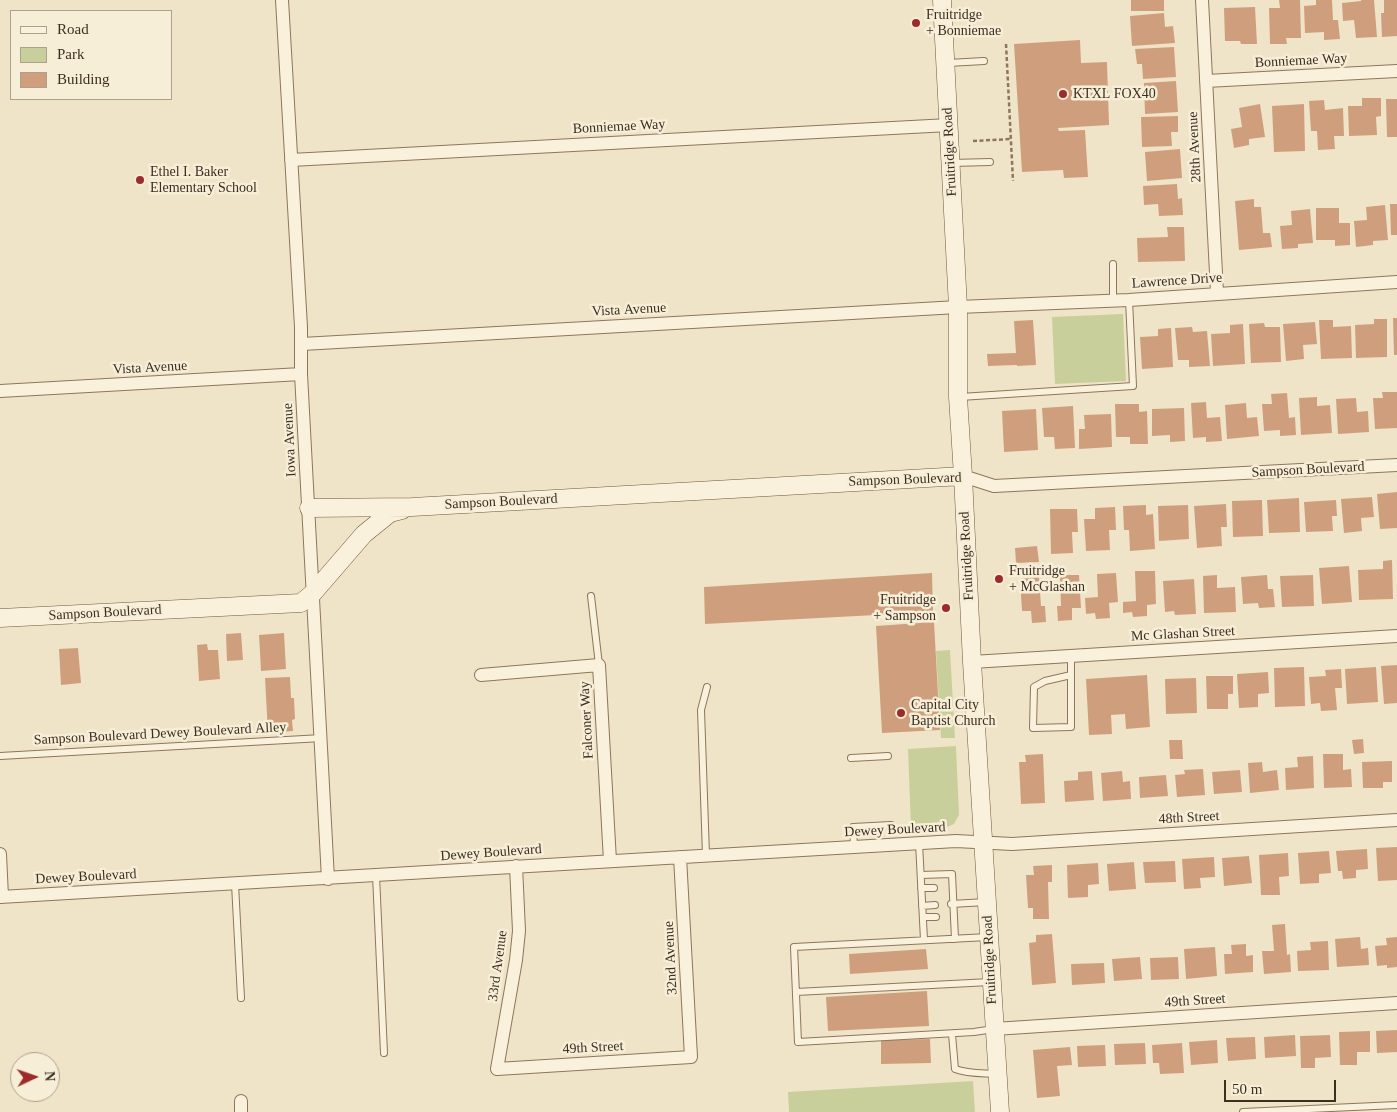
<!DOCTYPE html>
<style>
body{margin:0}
#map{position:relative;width:1397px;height:1112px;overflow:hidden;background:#f0e4c8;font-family:"Times New Roman",serif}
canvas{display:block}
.legend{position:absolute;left:10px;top:10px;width:162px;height:90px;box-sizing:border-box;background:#f7eed8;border:1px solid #ada18e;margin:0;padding:6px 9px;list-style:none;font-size:15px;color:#3d2e20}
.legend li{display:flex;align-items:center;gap:10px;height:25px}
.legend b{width:25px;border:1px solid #ada18e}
.north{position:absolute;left:10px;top:1052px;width:50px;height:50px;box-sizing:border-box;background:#f7eed8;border:1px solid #ada18e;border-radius:50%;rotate:87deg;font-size:14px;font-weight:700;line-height:20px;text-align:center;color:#3d2e20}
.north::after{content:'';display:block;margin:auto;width:18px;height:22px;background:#9e2a2b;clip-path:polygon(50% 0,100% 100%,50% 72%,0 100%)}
.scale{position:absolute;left:1224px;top:1080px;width:112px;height:22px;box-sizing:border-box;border:2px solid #3d2e20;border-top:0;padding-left:6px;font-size:15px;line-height:18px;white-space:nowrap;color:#3d2e20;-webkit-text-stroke:4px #f7eed8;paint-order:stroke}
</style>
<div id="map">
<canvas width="1397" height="1112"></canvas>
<ul class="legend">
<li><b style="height:6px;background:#faf1dc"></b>Road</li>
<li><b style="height:14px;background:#c9cf9b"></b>Park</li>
<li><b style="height:14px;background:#cf9f7d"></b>Building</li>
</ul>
<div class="north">N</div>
<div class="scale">50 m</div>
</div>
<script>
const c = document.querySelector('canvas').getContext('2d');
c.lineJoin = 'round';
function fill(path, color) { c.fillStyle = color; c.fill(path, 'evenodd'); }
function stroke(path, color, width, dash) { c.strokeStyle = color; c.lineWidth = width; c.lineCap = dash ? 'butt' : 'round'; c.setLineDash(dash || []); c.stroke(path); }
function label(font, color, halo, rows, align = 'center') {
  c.font = font + ' "Times New Roman",serif'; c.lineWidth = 5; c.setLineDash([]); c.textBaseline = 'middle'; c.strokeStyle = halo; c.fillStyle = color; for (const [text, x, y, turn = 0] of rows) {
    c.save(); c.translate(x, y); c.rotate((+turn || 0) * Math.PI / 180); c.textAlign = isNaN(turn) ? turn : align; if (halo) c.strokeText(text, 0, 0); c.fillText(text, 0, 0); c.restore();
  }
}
const green = new Path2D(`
 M1123,314L1126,381L1055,384L1052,317Z
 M950,650L955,738H941L936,651Z
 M956,746L959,815L954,824L947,827L911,828L908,749Z
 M973,1081L975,1112H789L788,1092Z`);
const building = new Path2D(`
 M1131,0H1164V11H1131Z
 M1279,0H1300L1301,38H1286L1287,44H1270L1269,8H1280Z
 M1316,0H1332L1333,20H1338L1340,39L1324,40V32L1305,33L1304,6L1316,5Z
 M1361,0H1374L1377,37L1356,38L1354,20L1343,21L1342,3L1361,1Z
 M1384,0H1397V36L1382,37L1381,13H1384Z
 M1255,7L1257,44H1241L1240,41H1225L1224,8Z
 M1164,13L1165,27L1173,26L1175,43L1132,46L1130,16Z
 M1080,40L1081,63L1107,62L1109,125L1058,128L1059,131L1085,130L1088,177L1064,178L1063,170L1022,172L1014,44Z
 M1174,47L1176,77L1143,79L1142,64H1137L1135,49Z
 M1176,81L1178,112L1145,114L1144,83Z
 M1362,98H1381V116L1376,117L1377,135L1349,136L1348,106H1362Z
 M1386,99H1397V137H1387Z
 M1324,100L1325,110L1343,108L1344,136H1334L1335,149L1318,150L1317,131H1311L1309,101Z
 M1260,104L1265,137L1249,139V145L1234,148L1231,129L1242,127L1239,108Z
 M1304,104L1305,151L1274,152L1272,106Z
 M1178,116V132H1171L1172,146L1142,147L1141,117Z
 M1180,149L1182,178L1147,181L1145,152Z
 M1177,184L1178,199L1182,198L1183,215L1159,216L1158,204L1144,205L1143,186Z
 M1254,199V207H1261L1263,233H1270L1272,247L1239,250L1235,201Z
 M1390,204H1397V235H1391Z
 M1385,205L1388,240L1373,241V245L1356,247L1354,221L1367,220L1366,207Z
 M1316,208H1339V223H1350V245L1335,246V240H1316Z
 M1310,209L1313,243L1298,244V248L1282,249L1280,226L1292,225L1291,211Z
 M1167,227H1184L1185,261L1138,262L1137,238L1168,237Z
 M1393,318H1397V355H1394Z
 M1374,319H1387V357L1356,358L1355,325L1374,324Z
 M1033,320L1036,365L1017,366V365L988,366L987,354L1016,353L1014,321Z
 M1319,320H1333V327L1351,326L1352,358L1321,359Z
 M1315,322L1317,344L1303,345L1304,359L1286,361L1283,324Z
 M1264,323L1265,327H1280L1281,362L1251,363L1249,324Z
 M1243,324L1245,364L1213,366L1211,334L1230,333V325Z
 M1192,327L1193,332L1207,331L1210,366L1189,367V360H1178L1175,328Z
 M1171,328L1173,367L1142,369L1140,337L1158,336V329Z
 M1382,392H1397V428L1375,429L1373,398H1383Z
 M1287,393L1289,418L1295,417L1296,435L1280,436V430L1264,431L1262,404H1272L1271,394Z
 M1317,397V406L1330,405L1332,433L1301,435L1299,398Z
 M1356,398L1357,412L1368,411L1369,432L1338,434L1336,399Z
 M1206,402L1207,418L1220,417L1222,441L1206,442V437L1193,438L1191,403Z
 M1246,403L1247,418L1257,417L1259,436L1227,439L1225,405Z
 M1115,404H1139V412L1147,411L1148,444H1130V437H1116Z
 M1073,406L1075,448L1055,449L1054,437H1044L1042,408Z
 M1184,408L1185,441L1170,442V435L1152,436V409Z
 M1036,409L1038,450L1004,452L1002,411Z
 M1111,414L1112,447L1079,449V429H1085L1084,415Z
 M1397,492V528L1380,529L1377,494Z
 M1372,497L1374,517L1361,518L1362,531L1344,533L1341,499Z
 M1299,498L1300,532L1269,533L1267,500Z
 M1262,500L1263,536L1233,537L1232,501Z
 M1336,500L1337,516H1332L1333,531L1306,532L1304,502Z
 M1226,504L1227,527H1221L1222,546L1197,548L1194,506Z
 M1146,505V515L1153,514L1155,549L1130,551L1129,530H1124L1123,506Z
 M1188,505L1189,539L1159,541L1158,506Z
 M1115,507L1116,530H1109L1110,550L1086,551L1084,519H1095V508Z
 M1050,509H1077L1078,532H1072L1073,553L1051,554Z
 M1037,546L1039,562L1016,563L1015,548Z
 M1392,560L1393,599L1359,600L1358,570L1383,569V561Z
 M1349,566L1352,602L1322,604L1319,568Z
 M1135,571H1155L1156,604L1147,605V616L1133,617L1132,612L1123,613V602L1136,601Z
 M932,573L933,612L705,624L704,587Z
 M1116,573L1118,602L1109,603L1110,618L1096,619L1095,613L1086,614L1085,598L1098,597L1097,574Z
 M1060,575H1079L1081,608H1072V620L1058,621L1057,606H1061Z
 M1217,575V588L1235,587L1236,612L1204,613L1203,576Z
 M1267,575L1268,589H1273L1275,607L1259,608L1258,603L1243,604L1241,577Z
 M1313,575L1314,606L1282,607L1280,576Z
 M1039,577L1041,606H1045L1046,622L1032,623L1031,611H1022L1020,579Z
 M1194,579L1196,614L1175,615L1174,611L1165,612L1163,581Z
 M934,622L940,730L882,733L876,626Z
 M241,633L243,660L227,661L226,634Z
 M284,633L286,669L261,671L259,635Z
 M207,644L208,650H218L220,679L199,681L197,645Z
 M78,648L81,683L61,685L59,649Z
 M1397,665V703L1384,704L1381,666Z
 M1304,667L1305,706L1275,707L1274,668Z
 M1376,667L1378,702L1347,704L1345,669Z
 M1341,669L1342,688H1335L1337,710L1321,711L1320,703L1311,704L1309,677L1326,676L1325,670Z
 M1268,672L1269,693L1258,694V707L1239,708L1237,674Z
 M1147,675L1150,727L1126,729L1125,714L1111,715L1112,734L1089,735L1086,679Z
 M1206,676H1233V694H1228V709H1207Z
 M290,677L291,698H294L295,719L292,720L293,731L268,733L265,678Z
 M1196,678L1197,713L1166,714L1165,679Z
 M1363,739L1364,753L1354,754L1352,740Z
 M1169,740H1182L1183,759H1170Z
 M1043,754L1045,803L1021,804L1019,762H1026L1025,755Z
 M1323,754H1343V770L1351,769L1352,787L1324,788Z
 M1313,756L1314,788L1286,790L1285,768L1298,767L1297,757Z
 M1392,761V782H1383V788H1363L1362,762Z
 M1262,762L1263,772L1277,770L1279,790L1250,793L1248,763Z
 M1203,769L1205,795L1177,797L1175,775L1185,774L1184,770Z
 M1240,770L1242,792L1214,794L1212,772Z
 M1092,771L1094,800L1065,802L1064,781L1078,780V772Z
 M1122,771L1123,782L1130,781L1131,799L1103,801L1101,773Z
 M1166,775L1168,796L1140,798L1139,777Z
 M1397,847V880L1378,881L1376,848Z
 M1367,849L1368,869L1356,870V878L1343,879L1342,871H1338L1336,851Z
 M1329,851L1331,873L1319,874V883L1300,884L1298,853Z
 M1288,853L1289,876L1279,877L1280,895H1261L1259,855Z
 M1249,856L1252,883L1224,886L1222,858Z
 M1214,857L1215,877L1200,878L1201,888L1184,889L1182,859Z
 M1175,861L1176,882L1145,883L1143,862Z
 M1134,862L1136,889L1109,891L1107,864Z
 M1098,863L1099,884L1088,885V897L1068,898L1067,865Z
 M1052,865V882H1048L1049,919H1033V908H1028L1026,875H1034L1033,866Z
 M1285,924L1287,955L1290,954L1291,972L1264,974L1262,951H1274L1272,925Z
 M1052,934L1056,983L1032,985L1029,943L1036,942V935Z
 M1360,937L1361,949L1368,948L1369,965L1337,967L1335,939Z
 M1397,937V967L1387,968V965L1377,966L1375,946L1387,945L1386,938Z
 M1328,941L1329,970L1298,971L1297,951L1311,950L1310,942Z
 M1246,944V956L1253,955V972L1225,974L1224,954H1232L1231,945Z
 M1215,947L1217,976L1186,979L1184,949Z
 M926,949L928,969L850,974L849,954Z
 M1140,957L1142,979L1114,981L1112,959Z
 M1178,957L1179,979L1151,980L1150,958Z
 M1104,963L1105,983L1072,985L1071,964Z
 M927,991L929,1026L828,1031L826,997Z
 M1397,1030V1052L1377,1053L1376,1031Z
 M1370,1031V1052H1357V1065H1340L1339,1032Z
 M1295,1035L1296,1056L1265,1058L1264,1037Z
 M1330,1035L1331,1057L1315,1058V1068H1301L1300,1036Z
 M1255,1037L1256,1059L1228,1061L1226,1038Z
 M930,1039L931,1063L881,1064V1040Z
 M1217,1040L1218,1063L1191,1065L1189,1042Z
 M1145,1043L1146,1064L1115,1065L1114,1044Z
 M1182,1043L1184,1073L1160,1074L1159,1063H1153L1152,1045Z
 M1105,1045L1106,1066L1078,1067L1077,1046Z
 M1070,1047L1072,1065L1057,1066L1060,1096L1037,1098L1033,1050Z`);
const path = new Path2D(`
 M1006,44L1013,181
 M973,141L1011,139`);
const lane = new Path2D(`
 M948,63L984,61
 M951,163L990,162
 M1113,264V300
 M960,397L1133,386L1129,300
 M591,596L599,665
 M1071,656V727L1033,728L1034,687L1045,681L1071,675
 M0,756L322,738
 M851,758L888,756
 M919,843L924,940
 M854,847L853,827L891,825
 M706,855L701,710L707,687
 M376,875L384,1053
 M921,875L952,874L955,939
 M235,884L241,998
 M921,888H934
 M951,904L986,902
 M922,906L935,905
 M923,917H936
 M988,937L794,947L798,1042L974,1032L994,1029
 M796,992L990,982
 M952,1034L955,1069C968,1074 982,1073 996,1074
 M1243,1112L1397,1105`);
const street = new Path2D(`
 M282,0L301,327V374L328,879
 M1202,0L1217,293
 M1206,81L1397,71
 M291,160L949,125
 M302,344L958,307L1129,300L1397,282
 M0,391L301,374
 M963,476L994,486L1397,465
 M972,662L1397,636
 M481,675L599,665L610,861
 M0,854L2,897
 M516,866L519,931L516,960L497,1069L691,1057L680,857
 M0,897L956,841L1012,844L1397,820
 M994,1029L1397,1003
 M241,1101V1112`);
const secondary = new Path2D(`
 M942,0L958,307V397L963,476L972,662L1000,1112
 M309,508L412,507L963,476
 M0,618L301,603L313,593L364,534L390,513L402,510`);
const markers = [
 [916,23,5,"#9e2a2b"],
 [1063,94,5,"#9e2a2b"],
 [140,180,5,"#9e2a2b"],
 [999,579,5,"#9e2a2b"],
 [946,608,5,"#9e2a2b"],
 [901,713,5,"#9e2a2b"]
];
const poiNames = [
 ["Fruitridge",926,15],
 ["+ Bonniemae",926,31],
 ["KTXL FOX40",1073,94],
 ["Ethel I. Baker",150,172],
 ["Elementary School",150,188],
 ["Fruitridge",1009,571],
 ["+ McGlashan",1009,587],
 ["Fruitridge",936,600,"right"],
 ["+ Sampson",936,616,"right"],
 ["Capital City",911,705],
 ["Baptist Church",911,721]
];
const streetNames = [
 ["Bonniemae Way",1301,61,-3],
 ["Bonniemae Way",619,127,-3],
 ["28th Avenue",1195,147,-93],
 ["Fruitridge Road",950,152,-93],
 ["Lawrence Drive",1177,281,-4],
 ["Vista Avenue",629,310,-3],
 ["Vista Avenue",150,368,-3],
 ["Iowa Avenue",290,440,-93],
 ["Sampson Boulevard",1308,470,-3],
 ["Sampson Boulevard",905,480,-2],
 ["Sampson Boulevard",501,502,-3],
 ["Fruitridge Road",967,556,-93],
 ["Sampson Boulevard",105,613,-3],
 ["Mc Glashan Street",1183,634,-3],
 ["Falconer Way",587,720,-93],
 ["Sampson Boulevard Dewey Boulevard Alley",160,734,-3],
 ["48th Street",1189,818,-3],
 ["Dewey Boulevard",895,830,-3],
 ["Dewey Boulevard",491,853,-4],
 ["Dewey Boulevard",86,877,-3],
 ["32nd Avenue",671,958,-93],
 ["Fruitridge Road",990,960,-93],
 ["33rd Avenue",498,966,-82],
 ["49th Street",1195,1001,-4],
 ["49th Street",593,1048,-3]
];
fill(green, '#c9cf9b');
fill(building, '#cf9f7d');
stroke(lane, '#8d765c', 8);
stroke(street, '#8d765c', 14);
stroke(secondary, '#6f573f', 19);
stroke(path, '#8d765c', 2.5, [4, 2.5]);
stroke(lane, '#faf1dc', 6);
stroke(street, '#faf1dc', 12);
stroke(secondary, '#faf1dc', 18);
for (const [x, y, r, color] of markers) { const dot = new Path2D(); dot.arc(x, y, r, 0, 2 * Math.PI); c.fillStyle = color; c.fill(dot); stroke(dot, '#f7eed8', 2); }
label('14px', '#3d2e20', '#f7eed8', poiNames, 'left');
label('14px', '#3d2e20', '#f7eed8', streetNames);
</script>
